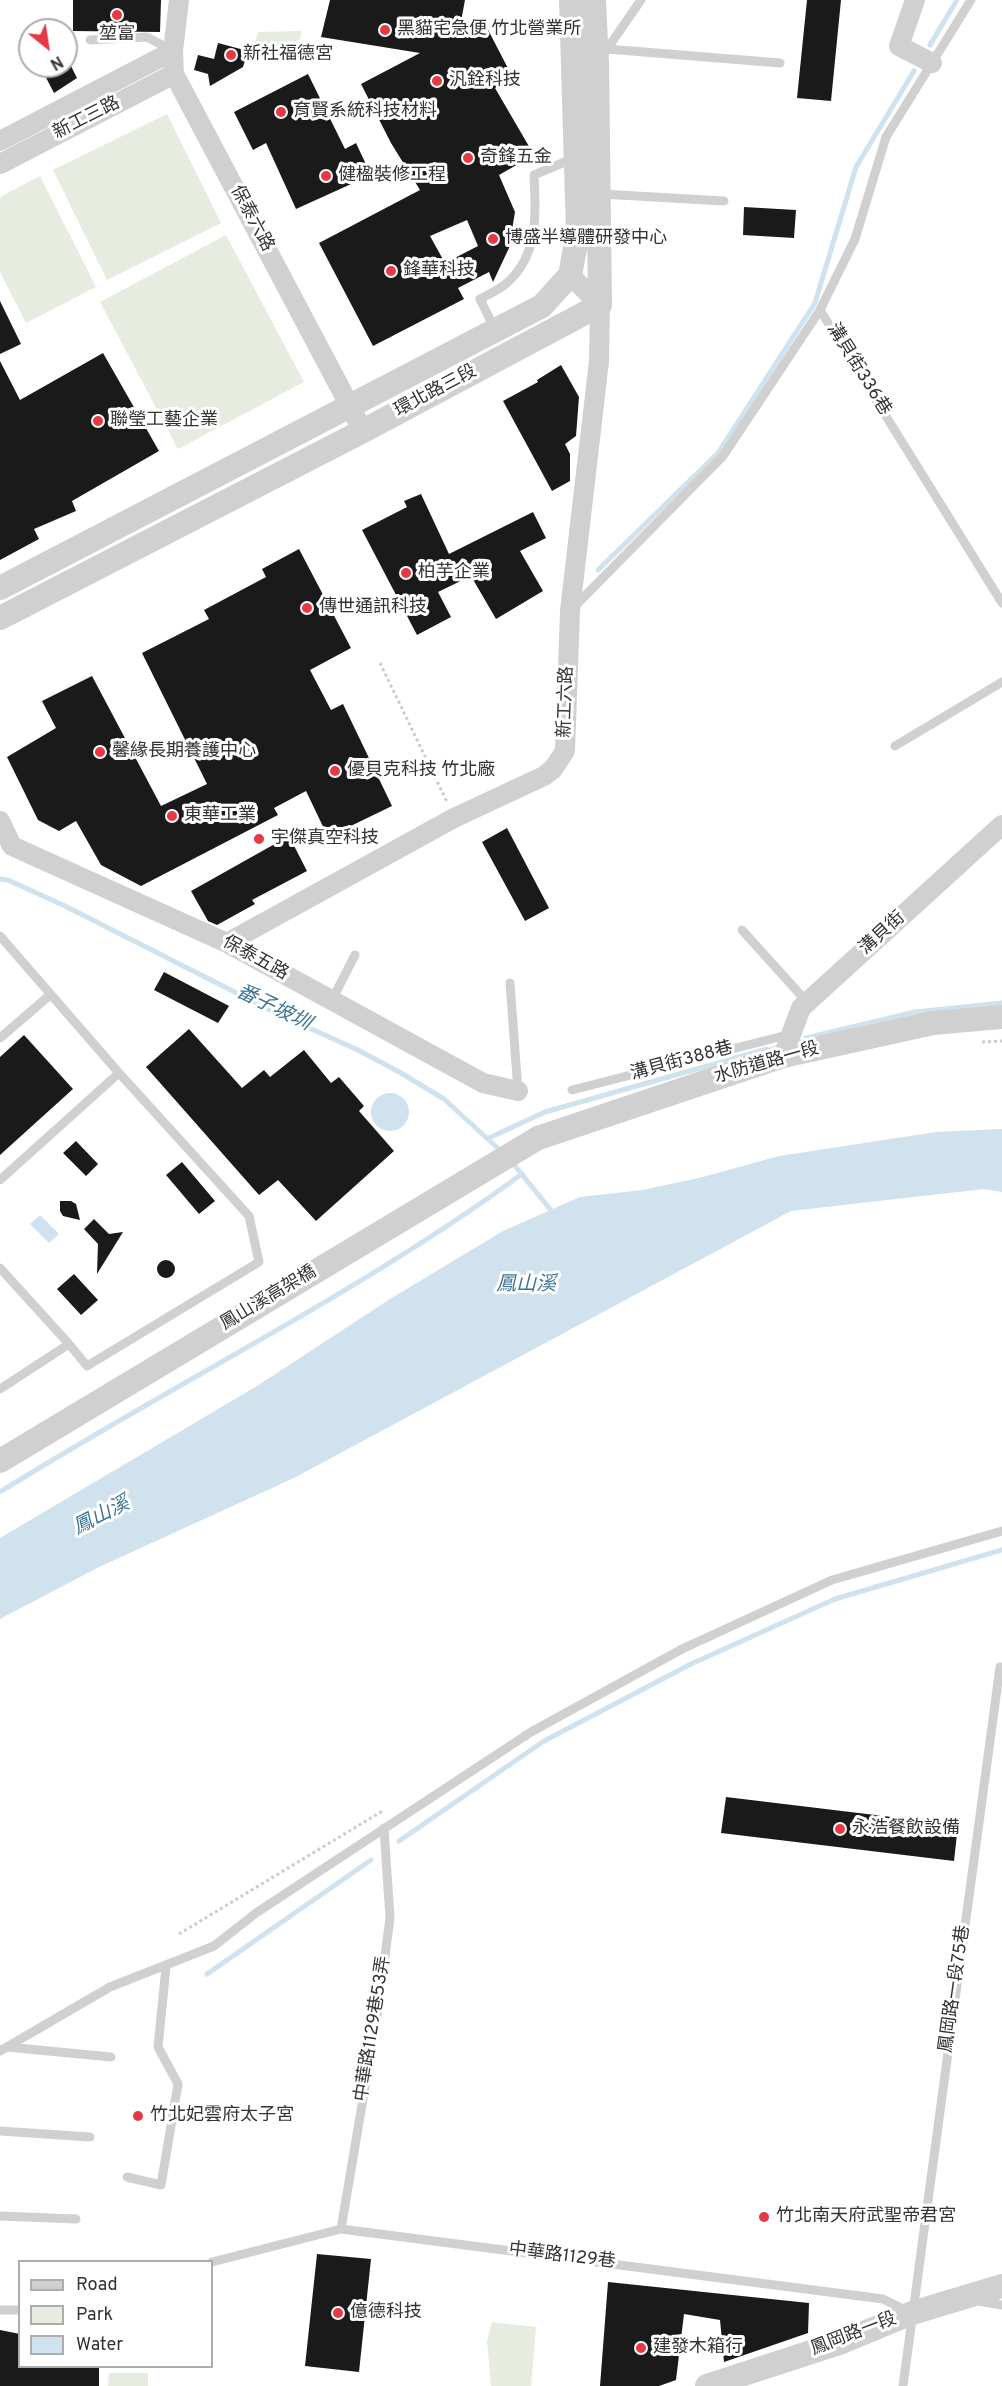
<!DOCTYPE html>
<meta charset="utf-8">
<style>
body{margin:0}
#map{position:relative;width:1002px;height:2386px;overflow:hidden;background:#fff;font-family:Overpass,sans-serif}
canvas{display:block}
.legend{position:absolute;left:18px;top:2260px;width:195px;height:108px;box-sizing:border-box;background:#fff;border:2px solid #adadad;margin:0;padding:8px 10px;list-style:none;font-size:18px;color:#333}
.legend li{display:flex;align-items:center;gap:12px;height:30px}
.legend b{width:30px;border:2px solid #adadad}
.north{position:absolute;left:18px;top:18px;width:60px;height:60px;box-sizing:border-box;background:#fff;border:2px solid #adadad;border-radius:50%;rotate:150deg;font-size:16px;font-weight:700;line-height:24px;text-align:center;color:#333}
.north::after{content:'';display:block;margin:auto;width:21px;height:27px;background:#e63946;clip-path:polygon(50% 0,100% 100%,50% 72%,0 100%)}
</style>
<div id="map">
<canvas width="1002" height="2386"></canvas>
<ul class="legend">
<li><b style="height:8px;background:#d0d0d0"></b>Road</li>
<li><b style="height:16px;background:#e6ecdf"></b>Park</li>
<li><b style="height:16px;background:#cfe2ee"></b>Water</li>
</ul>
<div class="north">N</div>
</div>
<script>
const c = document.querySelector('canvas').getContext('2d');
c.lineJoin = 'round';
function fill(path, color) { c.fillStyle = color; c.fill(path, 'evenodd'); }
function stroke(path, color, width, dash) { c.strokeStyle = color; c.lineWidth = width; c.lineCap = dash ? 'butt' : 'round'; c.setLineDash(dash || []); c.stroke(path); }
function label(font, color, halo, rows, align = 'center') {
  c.font = font + ' Overpass,"Noto Sans TC",sans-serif'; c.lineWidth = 6; c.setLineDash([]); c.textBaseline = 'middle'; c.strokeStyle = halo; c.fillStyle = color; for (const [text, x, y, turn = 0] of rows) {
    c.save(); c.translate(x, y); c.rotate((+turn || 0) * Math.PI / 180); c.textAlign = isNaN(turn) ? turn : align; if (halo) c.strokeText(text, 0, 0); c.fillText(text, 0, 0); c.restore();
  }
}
const green = new Path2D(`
 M302,31L300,39L249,63L258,32Z
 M167,114L221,223L107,280L53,170Z
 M40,176L96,287L26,323L0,272V197Z
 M226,235L304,382L178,449L100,302Z
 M492,2322L536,2327L531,2386H491L487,2341Z
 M109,2373H148V2386H108Z`);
const water = new Path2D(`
 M371 1112a19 19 0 1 1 38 0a19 19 0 1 1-38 0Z
 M1002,1129V1192L984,1189L791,1211L294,1478L99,1567L0,1619V1538L257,1386L390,1299L503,1231L580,1197L643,1190L703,1177L779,1156L936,1132Z
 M40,1215L59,1234L49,1243L30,1224Z`);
const stream = new Path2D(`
 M930,45L957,0
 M598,570L718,453L815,303L856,167L914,71
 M0,879L8,880L65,906L276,1013L358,1050L401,1073L444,1099L502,1152
 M806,1038L915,1012L1002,1003
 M489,1138L545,1112L767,1049
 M511,1161L554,1214
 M0,1492C173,1384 358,1294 522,1174
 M399,1841L544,1741L691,1664L835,1599L1002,1550
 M207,1974L371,1860`);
const building = new Path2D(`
 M73,0H161L160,32L73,31Z
 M330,0H465L459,32L483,20L513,78L495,88L534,155L499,175L515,212L509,248L493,282L489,272L458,288L464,299L373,346L319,243L420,190L391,143L361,84L420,53L321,37ZM467,220L478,246L445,263L430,236Z
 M807,0H841L831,101L797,98Z
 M218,43L248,51L243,67L210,86L208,74L194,70L198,55L214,59Z
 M40,66H71L77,78L54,93Z
 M308,74L345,149L356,143L371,175L296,209L266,143L253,150L234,112Z
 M744,207L796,210L794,238L743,235Z
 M0,301L21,344L0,354Z
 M103,353L159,451L72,501L76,511L34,529L39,539L0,560V361L20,400Z
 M561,365L579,397L576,436L565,444L570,454V481L552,491L503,401L538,382L537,380Z
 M421,494L449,554L533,512L546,538L520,551L543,591L496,619L471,576L438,592L451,617L417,635L362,530L407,507L404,501Z
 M299,549L351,648L310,670L331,710L343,704L392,806L328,837L306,791L274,808L278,815L141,886L101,865L76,821L59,831L38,820L7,757L56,728L42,701L92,676L161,806L207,784L142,653L209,619L204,610L266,577L262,569Z
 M507,828L549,908L525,921L482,842Z
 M289,836L307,871L252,900L255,904L217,925L208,921L191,891Z
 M164,972L229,1006L218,1023L154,990Z
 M189,1029L242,1088L264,1070L270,1077L304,1050L331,1083L339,1077L364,1106L359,1111L394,1151L316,1221L278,1180L259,1195L146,1067Z
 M24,1035L73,1089L0,1155V1057Z
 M76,1141L98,1164L86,1176L63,1153Z
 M182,1162L215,1201L199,1214L166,1175Z
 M60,1201H71L76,1204L80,1220L63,1216L60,1211Z
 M94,1219L109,1234L123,1232L97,1274L98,1244L84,1229Z
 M157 1269a9 9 0 1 1 18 0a9 9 0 1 1-18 0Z
 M74,1274L98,1300L81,1315L57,1289Z
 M726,1797L958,1825L954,1861L721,1833Z
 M317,2254L371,2259L359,2372L305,2366Z
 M608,2282L809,2303L808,2333L724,2362L720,2320L684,2314L676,2380L659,2386H600Z
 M0,2330L20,2334V2367H99V2386H0Z`);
const path = new Path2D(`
 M380,663L447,802
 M982,1042L1002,1041
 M179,1934L384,1810`);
const service = new Path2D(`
 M90,40L147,37L173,51
 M607,49L780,63
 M605,52L641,0
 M601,194L724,201
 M820,310L1002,603
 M495,330L480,299C489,294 501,289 508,282C539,254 536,212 534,175L574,158
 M574,607L723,456L820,310L855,239L886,137L971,0
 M895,746L1002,682
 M742,930L807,1002
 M0,936L119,1073L249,1216L259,1262L87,1366L69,1344L0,1389
 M510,983L518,1091
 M331,1002L355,955
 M0,1038L50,995
 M572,1090L791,1034
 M0,1180L119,1073
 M0,1268L69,1344
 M7,2047L111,2057
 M0,2051L110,1987L214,1946L256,1913L531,1732L682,1649L832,1580L1002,1531
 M0,2131L90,2137
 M127,2177L161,2185L178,2084L158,2047L166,1967
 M0,2216L76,2219
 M341,2229L377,2016L390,1918L384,1828
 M212,2262L341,2229L883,2299L907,2311
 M978,2301L1002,2305
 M0,2310H20
 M903,2386L1000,1667H1002`);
const minor = new Path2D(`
 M179,0L173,51L174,74L363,431
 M915,0L899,46L932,63
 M0,141L173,51
 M0,164L174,74
 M0,821L12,846L227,943L483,1083L518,1091
 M227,943L454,818L544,776L553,769L565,751L570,611L599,361L600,305L570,275
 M783,1056L801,1008L1002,825`);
const tertiary = new Path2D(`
 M0,588L542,306L570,275L578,233L571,0
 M0,618L363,431L600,305L597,63L594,0
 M0,1461L538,1138L783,1056L933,1023L1002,1017
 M707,2386L842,2342L912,2313L1002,2286`);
const markers = [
 [117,15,6,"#e63946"],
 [385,30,6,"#e63946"],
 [231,55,6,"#e63946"],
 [437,81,6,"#e63946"],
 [281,112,6,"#e63946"],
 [468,158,6,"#e63946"],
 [326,176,6,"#e63946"],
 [493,239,6,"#e63946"],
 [391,271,6,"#e63946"],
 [98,421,6,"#e63946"],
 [406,573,6,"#e63946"],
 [307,608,6,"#e63946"],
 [100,752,6,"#e63946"],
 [335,771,6,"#e63946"],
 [172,816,6,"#e63946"],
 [259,839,6,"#e63946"],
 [840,1829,6,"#e63946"],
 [138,2116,6,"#e63946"],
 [764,2217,6,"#e63946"],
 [338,2313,6,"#e63946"],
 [641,2348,6,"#e63946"]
];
const poiNames = [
 ["黑貓宅急便 竹北營業所",397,30],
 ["堃富",117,35,"center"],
 ["新社福德宮",243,55],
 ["汎銓科技",449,81],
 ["育賢系統科技材料",293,112],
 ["奇鋒五金",480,158],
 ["健楹裝修工程",338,176],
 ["博盛半導體研發中心",505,239],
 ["鋒華科技",403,271],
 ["聯瑩工藝企業",110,421],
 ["柏芋企業",418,573],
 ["傳世通訊科技",319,608],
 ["馨緣長期養護中心",112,752],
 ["優貝克科技 竹北廠",347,771],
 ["東華工業",184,816],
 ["宇傑真空科技",271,839],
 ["永浩餐飲設備",852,1829],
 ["竹北妃雲府太子宮",150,2116],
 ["竹北南天府武聖帝君宮",776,2217],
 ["億德科技",350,2313],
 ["建發木箱行",653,2348]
];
const streetNames = [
 ["新工三路",87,119,-27],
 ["保泰六路",251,219,62],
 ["溝貝街336巷",858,370,58],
 ["環北路三段",436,392,-28],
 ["新工六路",567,702,-88],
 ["溝貝街",883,934,-42],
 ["保泰五路",255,959,29],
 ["溝貝街388巷",682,1062,-15],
 ["水防道路一段",767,1064,-16],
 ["鳳山溪高架橋",269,1299,-31],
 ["鳳岡路一段75巷",956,1989,-82],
 ["中華路1129巷53弄",374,2029,-81],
 ["中華路1129巷",562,2257,7],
 ["鳳岡路一段",854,2335,-21]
];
const waterNames = [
 ["番子坡圳",273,1009,26],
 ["鳳山溪",526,1286],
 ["鳳山溪",102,1517,-27]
];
fill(green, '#e6ecdf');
fill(water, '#cfe2ee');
stroke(stream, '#cfe2ee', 5);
fill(building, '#1a1a1a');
stroke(path, '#cdcdcd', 3, [3, 3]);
stroke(service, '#d0d0d0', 9);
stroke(minor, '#d0d0d0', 20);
stroke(tertiary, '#d0d0d0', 24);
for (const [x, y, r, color] of markers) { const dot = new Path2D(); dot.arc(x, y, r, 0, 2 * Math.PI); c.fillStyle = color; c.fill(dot); stroke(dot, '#fff', 2); }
label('18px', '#333', '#fff', poiNames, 'left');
label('18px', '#333', '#fff', streetNames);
label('italic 20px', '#3f7597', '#fff', waterNames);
</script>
